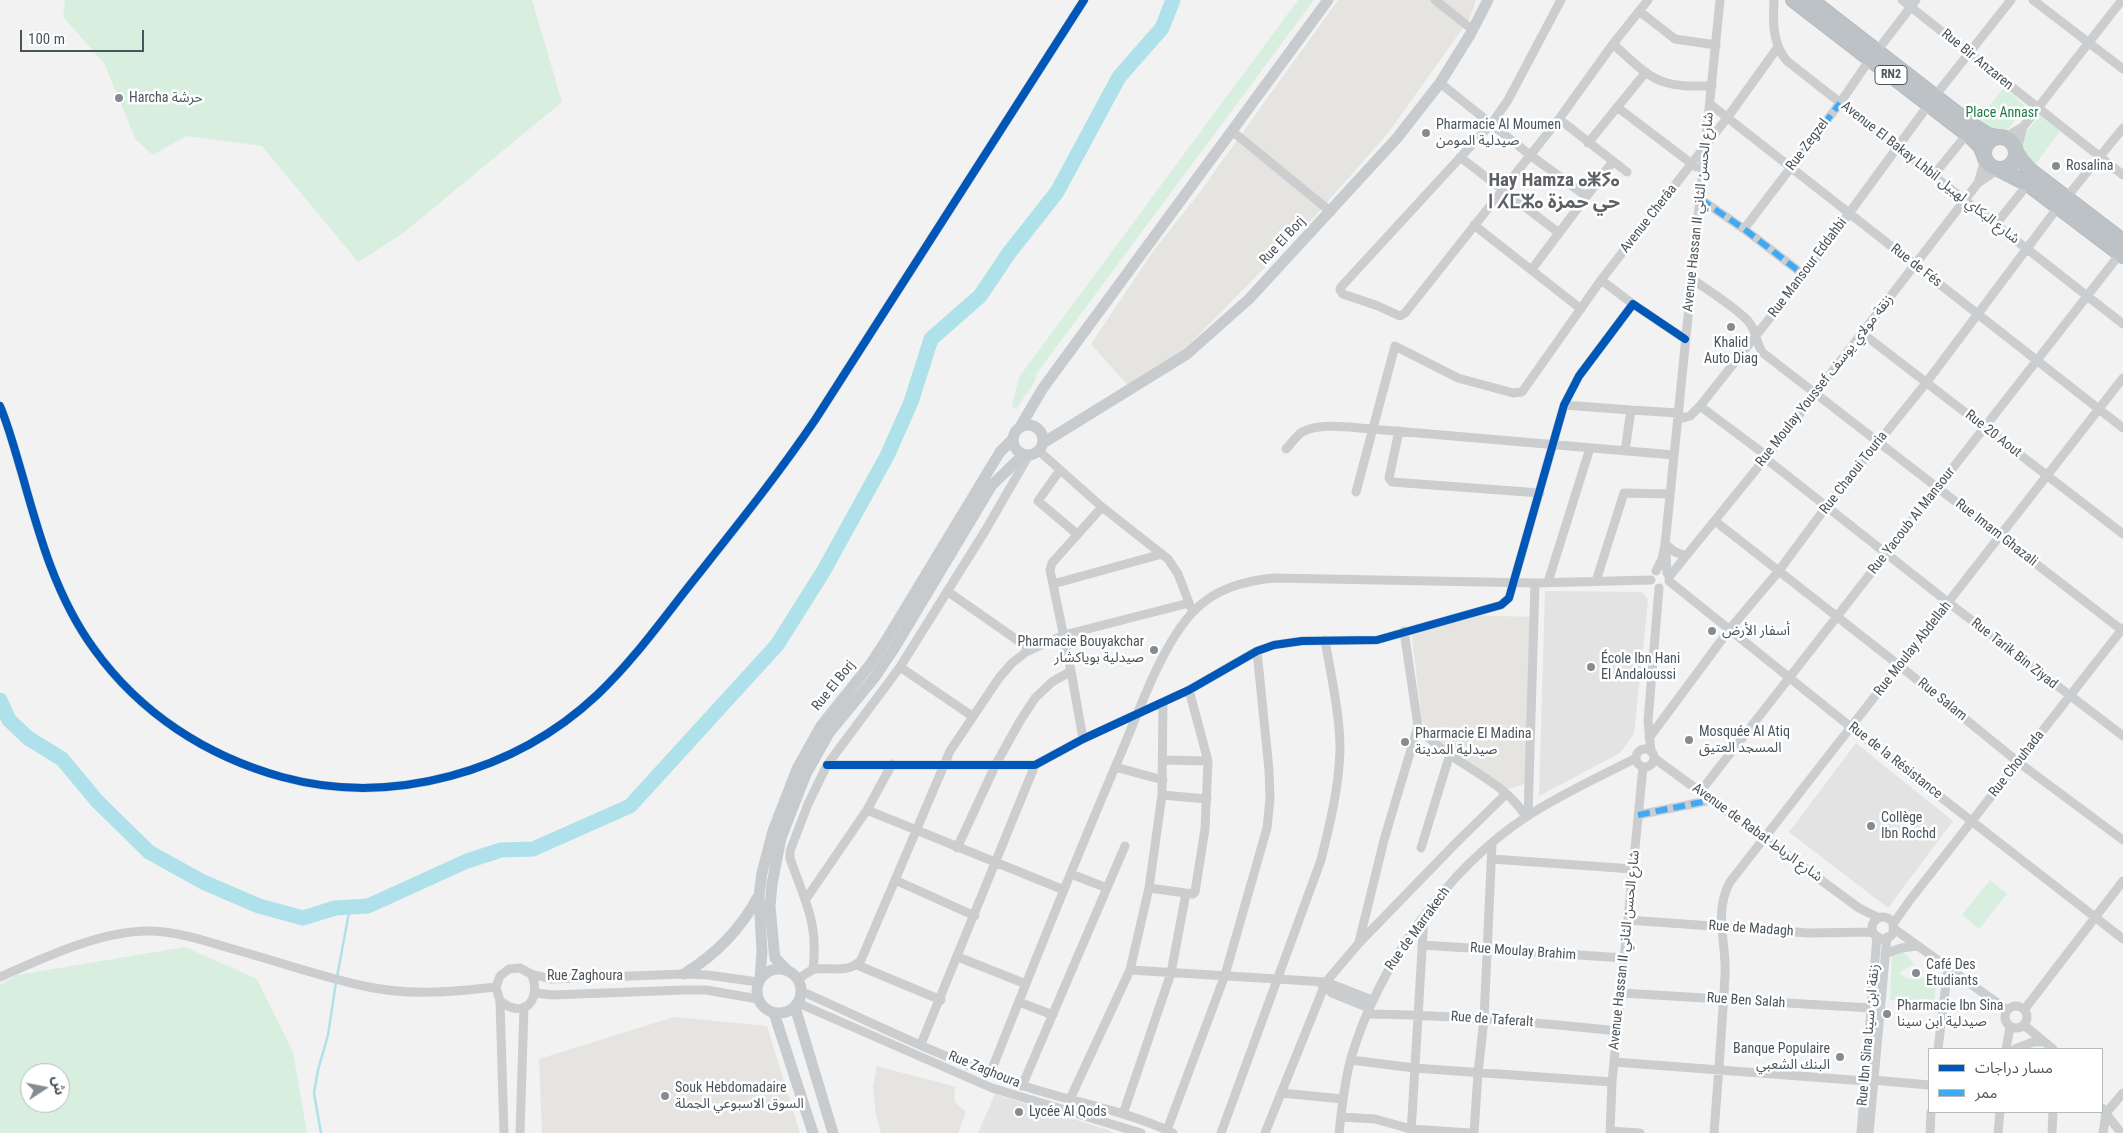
<!DOCTYPE html>
<meta charset="utf-8">
<style>
body{margin:0}
#map{position:relative;width:2123px;height:1133px;overflow:hidden;background:#f2f2f2;font-family:"Roboto Condensed","Noto Sans Arabic",sans-serif}
canvas{display:block}
.legend{position:absolute;left:1928px;top:1048px;width:175px;height:65px;box-sizing:border-box;background:#fff;border:1px solid #b6bbbe;margin:0;padding:6px 9px;list-style:none;font-size:15px;color:#49555d}
.legend li{display:flex;align-items:center;gap:10px;height:25px}
.legend b{width:25px;border:1px solid #b6bbbe}
.north{position:absolute;left:20px;top:1063px;width:50px;height:50px;box-sizing:border-box;background:#fff;border:1px solid #b6bbbe;border-radius:50%;rotate:79deg;font-size:14px;font-weight:700;line-height:20px;text-align:center;color:#49555d}
.north::after{content:'';display:block;margin:auto;width:18px;height:22px;background:#848c91;clip-path:polygon(50% 0,100% 100%,50% 72%,0 100%)}
.scale{position:absolute;left:20px;top:30px;width:124px;height:22px;box-sizing:border-box;border:2px solid #49555d;border-top:0;padding-left:6px;font-size:15px;line-height:18px;white-space:nowrap;color:#49555d;-webkit-text-stroke:4px #fff;paint-order:stroke}
</style>
<div id="map">
<canvas width="2123" height="1133"></canvas>
<ul class="legend">
<li><b style="height:6px;background:#0057b8"></b>مسار دراجات</li>
<li><b style="height:6px;background:#3fa9f5"></b>ممر</li>
</ul>
<div class="north">ش</div>
<div class="scale">100 m</div>
</div>
<script>
const c = document.querySelector('canvas').getContext('2d');
c.lineJoin = 'round';
function fill(path, color) { c.fillStyle = color; c.fill(path, 'evenodd'); }
function stroke(path, color, width, dash) { c.strokeStyle = color; c.lineWidth = width; c.lineCap = dash ? 'butt' : 'round'; c.setLineDash(dash || []); c.stroke(path); }
function label(font, color, halo, rows, align = 'center') {
  c.font = font + ' "Roboto Condensed","Noto Sans Arabic","Noto Sans Tifinagh",sans-serif'; c.lineWidth = 5; c.setLineDash([]); c.textBaseline = 'middle'; c.strokeStyle = halo; c.fillStyle = color; for (const [text, x, y, turn = 0] of rows) {
    c.save(); c.translate(x, y); c.rotate((+turn || 0) * Math.PI / 180); c.textAlign = isNaN(turn) ? turn : align; if (halo) c.strokeText(text, 0, 0); c.fillText(text, 0, 0); c.restore();
  }
}
const commercial = new Path2D(`
 M1338,0H1476L1470,18L1388,133L1316,215L1184,350L1128,386L1091,344L1154,250L1197,196Z
 M1464,615L1533,617L1530,782L1506,790L1429,736L1422,720L1411,630Z
 M674,1017L767,1026L800,1133H542L539,1059Z
 M877,1066L956,1087L954,1092L955,1102L966,1112L958,1133H881L876,1115L873,1087Z`);
const education = new Path2D(`
 M1545,591L1642,592L1648,600L1634,734L1620,753L1539,796Z
 M1856,743L1953,821L1888,908L1789,832Z
 M995,1094L1108,1130L1114,1133H978Z`);
const green = new Path2D(`
 M65,0H532L562,102L402,234L358,262L262,146L186,136L153,155L136,140L104,63L63,17Z
 M1298,0H1314L1037,373C1035,386 1022,398 1016,410L1012,406L1019,377Z
 M2004,87L2026,107L2008,129H1989L1978,120Z
 M2040,115L2060,131L2035,165L2025,157L2022,138Z
 M1990,880L2007,894L1979,929L1962,915Z
 M185,947L257,979L293,1052L307,1133H0V985L17,975ZM30,1073H60V1103H30Z
 M1904,952L1914,964L1899,973C1907,979 1913,982 1923,977L1936,982L1934,1004L1890,1000L1892,953Z`);
const stream = new Path2D(`
 M337,977L350,907
 M321,1133L314,1093L318,1070L328,1035L336,982`);
const river = new Path2D(`
 M0,700L9,720L28,738L62,759L97,801L149,852L203,882L259,906L303,918L335,908L368,906L467,861L501,850L533,849L630,806L777,645L823,572L887,456L911,402L931,339L980,296L1009,253L1057,192L1119,77L1162,28L1173,0`);
const minor = new Path2D(`
 M1435,0L1473,30
 M1561,0L1508,100L1492,123L1341,287L1340,290L1343,294L1378,306L1400,316L1405,313L1559,119L1613,44L1648,0
 M1774,0C1773,21 1772,44 1787,61L2123,324
 M1902,0L2123,175
 M2033,0L2123,69
 M1639,11L1675,39L1716,45
 M1613,44C1628,57 1645,76 1664,82C1679,87 1696,86 1712,86
 M1877,51L1916,0
 M1440,83L1530,155L1586,196
 M1935,96L2011,0
 M1710,104L2123,428
 M1617,107L1696,167
 M1559,119L1627,172
 M1232,131L1331,212
 M2001,137L2009,135L2023,127
 M1588,143L1646,72
 M2016,152L2023,127L2122,0
 M1460,157L1559,233
 M1933,176L1967,134
 M1979,180L1985,159
 M2066,198L2123,128
 M1700,199L1744,229L1804,275
 M1996,224L2028,184
 M1474,225L1581,309
 M1744,229L1840,103L1870,59
 M1532,269L1613,161
 M1692,279C1709,291 1734,306 1748,321C1757,330 1755,343 1763,353L2123,631
 M1601,280L1633,304
 M1862,333L2123,534
 M1564,405L1631,410
 M0,406C9,427 15,451 22,474C39,535 56,597 94,649C140,713 206,756 282,777C392,807 515,772 597,695C633,661 662,620 693,581C735,528 777,476 815,420L1084,0
 M1700,406L1767,456
 M1399,431L1389,478L1392,482L1540,493
 M1286,449C1291,444 1296,436 1302,432C1322,422 1351,428 1372,429L1674,455
 M1039,451L1102,507L1168,559L1178,574L1191,608
 M1625,451L1631,410L1678,413L1683,418L1690,416L1700,406L1804,275L1929,104
 M1765,458L1949,603L2123,736
 M1060,470L1038,501L1077,534
 M1356,492L1395,346L1458,378L1513,393L1522,392L1601,280L1727,118L1778,47
 M1715,521L1900,666L2018,762L2123,840
 M1665,544L1675,552L1686,556
 M1666,553L1667,573
 M1656,571L1662,559L1665,545L1720,0
 M1669,577L1767,456L1978,183L1997,170
 M1596,581L1624,493L1669,494
 M1669,581L1852,728L2123,939
 M1548,582L1590,448
 M1053,584L1162,554
 M947,591L1030,649
 M900,667L972,716
 M1418,726C1445,762 1504,778 1526,817
 M1649,738L1729,630L1778,572L1826,507L1926,383L2058,207
 M1083,739L1071,671L1050,570L1052,563L1102,507
 M1636 758a9 9 0 1 1 18 0a9 9 0 1 1-18 0Z
 M1651,751L1648,721L1659,588
 M1654,758L1859,908L1879,918
 M1163,760L1208,761
 M827,765H1035L1083,739L1189,690L1257,651L1274,645L1302,641L1377,640L1501,605L1509,598L1564,405L1579,376L1633,304L1685,339
 M1115,767L1163,780
 M1700,792L2123,250
 M1162,795L1207,799
 M867,810L1064,890
 M1638,815L1712,800
 M1528,816L1535,583
 M957,848L996,764L1020,721L1035,698L1052,682L1071,671
 M1421,848L1450,754
 M1492,859L1633,869
 M1071,874L1107,888
 M895,880L975,916
 M1149,888L1193,894L1195,892L1205,829L1208,761L1189,690
 M806,899L867,810L892,764
 M1872 928a11 11 0 1 1 22 0a11 11 0 1 1-22 0Z
 M1628,920L1809,933L1873,932
 M1893,924L1910,900L2123,628
 M1893,928L2007,1010
 M1359,942L1384,840L1418,726L1404,631
 M1422,945L1625,958
 M1885,954L1901,948L1917,946
 M958,957L1026,984
 M857,965L941,1000
 M813,969C819,922 804,900 790,858V851L808,804L827,765L900,667L985,531L1029,455
 M1130,970L1326,982L1372,1000
 M531,974C540,991 532,1015 510,1007C507,1006 503,1003 500,1001L496,987L500,976L509,969L520,968L531,974L551,979L684,974L708,975L758,982
 M0,977C43,958 100,931 148,931C175,931 203,940 229,948C274,960 318,976 364,986C407,996 453,992 496,987
 M798,979C803,976 810,970 815,969C831,967 849,974 861,960L950,751L999,678L1012,663L1026,652L1064,635L1189,603
 M1321,984L1332,993L1369,1008
 M801,991C873,1023 947,1060 1021,1085C1071,1102 1125,1110 1173,1133
 M536,993L552,995L684,990H706L758,999
 M1621,993L1871,1008
 M500,1001L504,1133
 M1019,1002L1053,1015
 M798,1003L992,1088L1141,1133
 M2005 1017a11 11 0 1 1 22 0a11 11 0 1 1-22 0Z
 M2024,1010L2123,881
 M1367,1014C1450,1015 1534,1022 1617,1031
 M2024,1025L2053,1049
 M921,1044L1035,765
 M1938,1049L1948,968
 M2006,1049L2010,1027
 M2015,1049L2033,1042H2044
 M1351,1060L1414,1068L1612,1082
 M1614,1062L1865,1081
 M990,1074C1032,968 1074,863 1119,758C1138,714 1160,648 1192,613C1214,589 1243,581 1274,578L1535,583L1651,580
 M1873,1080L1929,1085
 M1022,1086L1125,846
 M1281,1093L1343,1099
 M1070,1099L1130,970L1149,888L1162,795L1163,702
 M2102,1108L2121,1133
 M1123,1114L1171,973L1186,893
 M1341,1117L1375,1119L1411,1129L1470,1133
 M1167,1130L1225,975L1267,828L1270,799L1269,770L1257,651
 M1610,1131L1640,1133
 M520,1133L524,1007
 M1221,1133L1321,860C1330,824 1339,787 1340,750C1340,714 1331,676 1325,640
 M1265,1133L1326,982L1359,943L1455,844L1506,794
 M1339,1133C1342,1108 1344,1083 1351,1058C1378,967 1446,870 1526,817C1561,794 1599,777 1636,758
 M1411,1133L1424,917
 M1474,1133L1478,1073L1484,1019L1492,844
 M1610,1133L1612,1082L1643,767
 M1714,1133C1718,1081 1722,1028 1725,976C1727,943 1713,913 1730,882L2123,378
 M1861,1133L1877,936
 M1869,1133L1887,937
 M1930,1133L1931,1112
 M1998,1133L2000,1112
 M2052,1133L2053,1112
 M2103,1133L2106,1113L2123,1093`);
const major = new Path2D(`
 M1013 440a15 15 0 1 1 30 0a15 15 0 1 1-30 0Z
 M1020,427L1043,388L1328,0
 M1043,443L1187,354L1249,299L1397,138L1440,83L1471,33L1488,0
 M757 991a22 22 0 1 1 44 0a22 22 0 1 1-44 0Z
 M786,969L775,958L774,950L770,906L772,884L781,838L806,774L829,733L875,677L895,647L992,485L1023,455
 M684,974C717,954 740,930 758,897
 M760,979L762,952L759,895L762,873L773,831L797,769L821,726L869,666L885,642L1000,452L1012,440
 M795,1007L833,1133
 M774,1013L813,1133`);
const highway = new Path2D(`
 M1793,0L1972,138L1980,146L1984,155
 M1811,0L1972,125L1988,135L1998,137
 M1984 153a16 16 0 1 1 32 0a16 16 0 1 1-32 0Z
 M2016,152L2021,160L2030,170L2123,241
 M2000,170L2028,184L2123,256`);
const quiet = new Path2D(`
 M1791,168L1840,103
 M1700,199L1744,229L1804,275
 M1638,815L1712,800`);
const cycleway = new Path2D(`
 M0,406C9,427 15,451 22,474C39,535 56,597 94,649C140,713 206,756 282,777C392,807 515,772 597,695C633,661 662,620 693,581C735,528 777,476 815,420L1084,0
 M827,765H1035L1083,739L1189,690L1257,651L1274,645L1302,641L1377,640L1501,605L1509,598L1564,405L1579,376L1633,304L1685,339`);
const markers = [
 [119,98,5,"#848c91"],
 [1426,133,5,"#848c91"],
 [2056,166,5,"#848c91"],
 [1731,327,5,"#848c91"],
 [1712,631,5,"#848c91"],
 [1154,650,5,"#848c91"],
 [1591,667,5,"#848c91"],
 [1689,740,5,"#848c91"],
 [1405,742,5,"#848c91"],
 [1871,826,5,"#848c91"],
 [1916,973,5,"#848c91"],
 [1887,1014,5,"#848c91"],
 [1840,1057,5,"#848c91"],
 [665,1096,5,"#848c91"],
 [1019,1112,5,"#848c91"]
];
const shields = [
 [1891,75,32]
];
const shieldNames = [
 ["RN2",1891,75]
];
const streetNames = [
 ["Rue Bir Anzaren",1977,60,39],
 ["Rue Zegzel",1808,145,-53],
 ["Avenue El Bakay Lhbil شارع البكاي لهبيل",1930,173,38],
 ["Avenue Hassan II شارع الحسن الثاني",1699,212,-84],
 ["Avenue Cherâa",1649,219,-52],
 ["Rue El Borj",1283,241,-47],
 ["Rue de Fés",1916,266,38],
 ["Rue Mansour Eddahbi",1808,268,-53],
 ["Rue Moulay Youssef زنقة مولاي يوسف",1825,381,-52],
 ["Rue 20 Aout",1993,434,38],
 ["Rue Chaoui Touria",1854,473,-52],
 ["Rue Yacoub Al Mansour",1912,521,-52],
 ["Rue Imam Ghazali",1996,533,38],
 ["Rue Moulay Abdellah",1913,649,-52],
 ["Rue Tarik Bin Ziyad",2014,654,38],
 ["Rue El Borj",834,686,-51],
 ["Rue Salam",1942,700,39],
 ["Rue de la Résistance",1895,761,38],
 ["Rue Chouhada",2017,764,-52],
 ["Avenue de Rabat شارع الرباط",1757,833,36],
 ["Rue de Marrakech",1418,929,-54],
 ["Rue de Madagh",1751,929,4],
 ["Avenue Hassan II شارع الحسن الثاني",1625,950,-84],
 ["Rue Moulay Brahim",1523,952,4],
 ["Rue Zaghoura",585,976],
 ["Rue Ben Salah",1746,1001,4],
 ["Rue de Taferalt",1492,1020,4],
 ["Rue Ibn Sina زنقة ابن سينا",1869,1035,-85],
 ["Rue Zaghoura",984,1070,22]
];
const poiNames = [
 ["Harcha حرشة",129,98],
 ["Pharmacie Al Moumen",1436,125],
 ["صيدلية المومن",1436,141],
 ["Rosalina",2066,166],
 ["Khalid",1731,343,"center"],
 ["Auto Diag",1731,359,"center"],
 ["أسفار الأرض",1722,631],
 ["Pharmacie Bouyakchar",1144,642,"right"],
 ["صيدلية بوياكشار",1144,658,"right"],
 ["École Ibn Hani",1601,659],
 ["El Andaloussi",1601,675],
 ["Mosquée Al Atiq",1699,732],
 ["المسجد العتيق",1699,748],
 ["Pharmacie El Madina",1415,734],
 ["صيدلية المدينة",1415,750],
 ["Collège",1881,818],
 ["Ibn Rochd",1881,834],
 ["Café Des",1926,965],
 ["Etudiants",1926,981],
 ["Pharmacie Ibn Sina",1897,1006],
 ["صيدلية ابن سينا",1897,1022],
 ["Banque Populaire",1830,1049,"right"],
 ["البنك الشعبي",1830,1065,"right"],
 ["Souk Hebdomadaire",675,1088],
 ["السوق الاسبوعي الجملة",675,1104],
 ["Lycée Al Qods",1029,1112]
];
const parkNames = [
 ["Place Annasr",2002,113]
];
const districtNames = [
 ["Hay Hamza ⴰⵥⵢⴰ",1554,181],
 ["ⵏ ⵃⵎⵣⴰ حي حمزة",1554,203]
];
fill(commercial, '#e6e4e0');
fill(education, '#e4e3e3');
fill(green, '#d8efe0');
stroke(stream, '#afe1ea', 2.5);
stroke(river, '#afe1ea', 15);
stroke(highway, '#b7bcc0', 16);
stroke(minor, '#cbcdcf', 9);
stroke(major, '#c8cbce', 11);
stroke(highway, '#bdc2c6', 14);
stroke(quiet, '#3fa9f5', 6, [12, 6]);
stroke(cycleway, '#0057b8', 8);
for (const [x, y, r, color] of markers) { const dot = new Path2D(); dot.arc(x, y, r, 0, 2 * Math.PI); c.fillStyle = color; c.fill(dot); stroke(dot, '#fff', 2); }
for (const [x, y, w] of shields) { const box = new Path2D(); box.roundRect(x - w / 2, y - 9.5, w, 19, 4); c.fillStyle = '#fff'; c.fill(box); stroke(box, '#49555d', 1); }
label('bold 12px', '#49555d', null, shieldNames);
label('14px', '#49555d', '#fff', streetNames);
label('14px', '#49555d', '#fff', poiNames, 'left');
label('14px', '#1d7b47', '#fff', parkNames);
label('bold 19px', '#5d6165', '#fff', districtNames);
</script>
